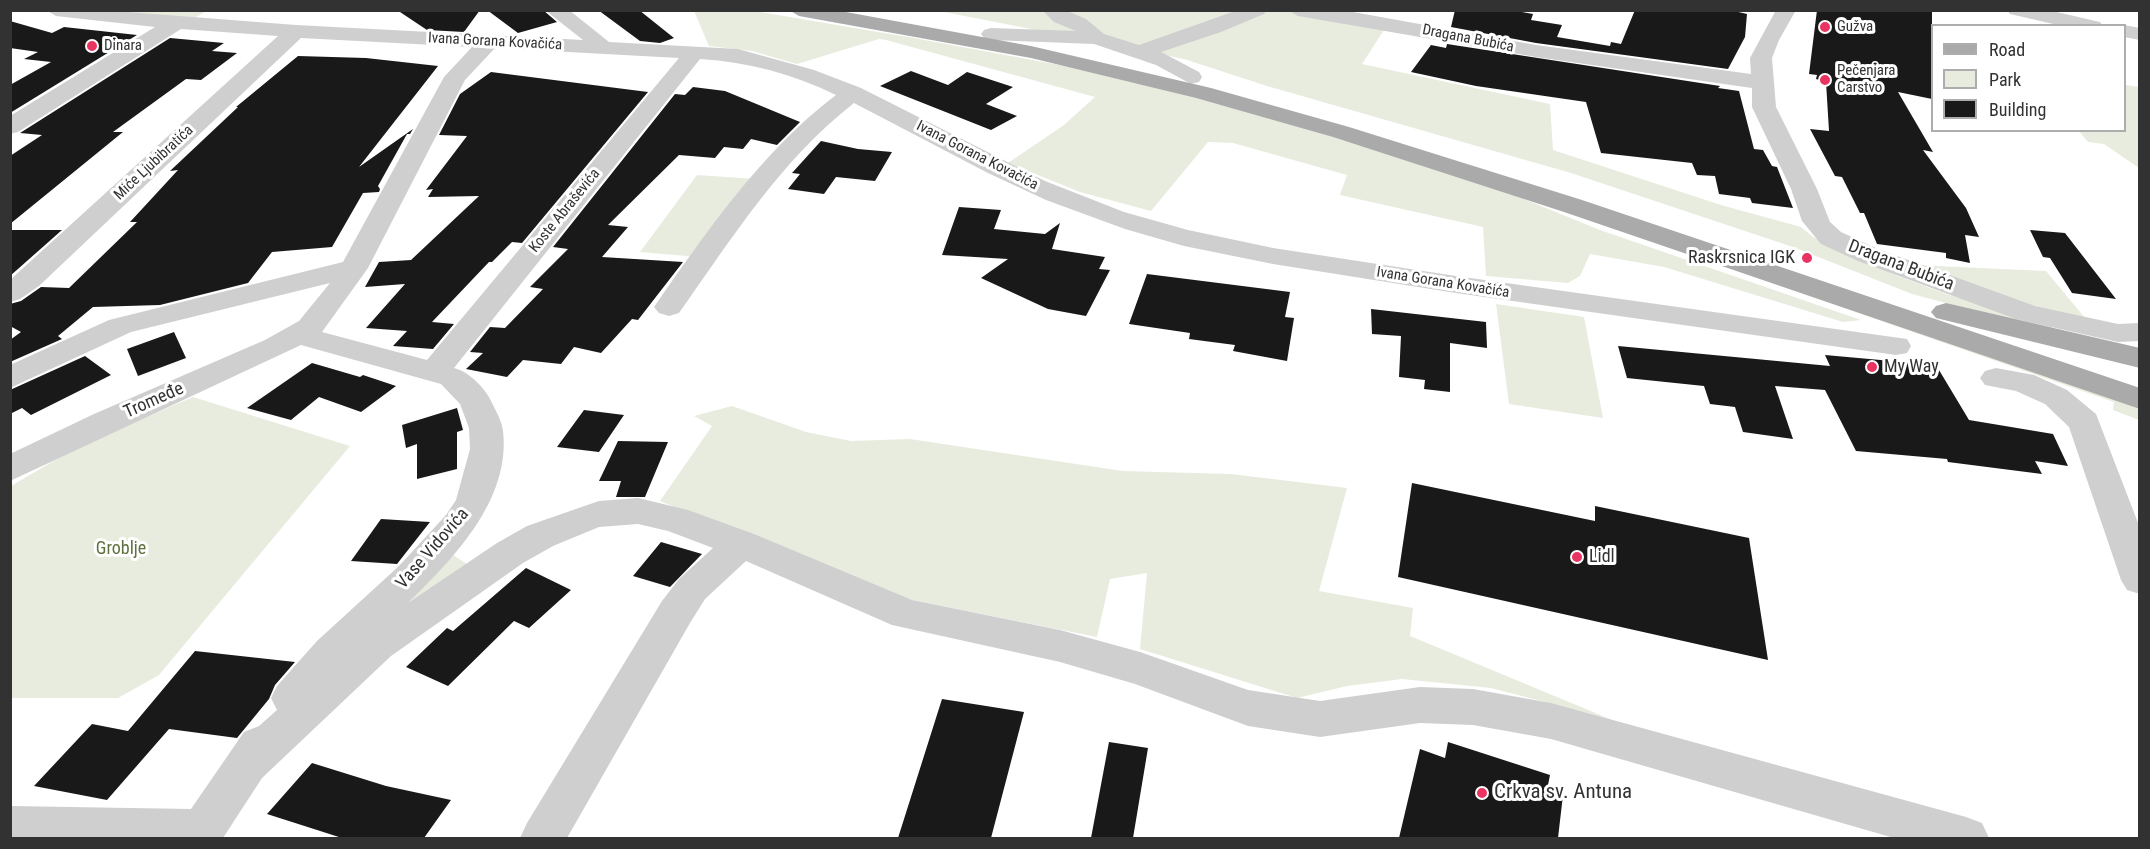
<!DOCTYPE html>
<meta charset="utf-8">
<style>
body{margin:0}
#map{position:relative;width:2150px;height:849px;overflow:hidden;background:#fff;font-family:"Roboto Condensed",sans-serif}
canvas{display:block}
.frame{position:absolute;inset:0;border:12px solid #323232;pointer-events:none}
.legend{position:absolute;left:1931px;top:24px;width:195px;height:108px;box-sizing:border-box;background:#fff;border:2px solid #adadad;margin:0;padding:8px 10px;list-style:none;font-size:18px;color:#323232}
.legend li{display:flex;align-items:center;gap:12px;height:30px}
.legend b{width:30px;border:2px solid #adadad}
</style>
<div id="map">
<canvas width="2150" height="849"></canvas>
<div class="frame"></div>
<ul class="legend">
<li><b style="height:8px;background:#aaa"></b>Road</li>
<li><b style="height:16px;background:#e8ecde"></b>Park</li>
<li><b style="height:16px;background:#191919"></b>Building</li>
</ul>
</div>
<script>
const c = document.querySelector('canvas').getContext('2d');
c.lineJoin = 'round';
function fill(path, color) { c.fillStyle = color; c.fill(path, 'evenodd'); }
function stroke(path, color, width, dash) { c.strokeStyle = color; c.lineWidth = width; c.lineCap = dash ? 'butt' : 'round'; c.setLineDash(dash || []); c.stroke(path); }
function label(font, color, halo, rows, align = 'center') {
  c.font = font + ' "Roboto Condensed",sans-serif'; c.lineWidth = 6; c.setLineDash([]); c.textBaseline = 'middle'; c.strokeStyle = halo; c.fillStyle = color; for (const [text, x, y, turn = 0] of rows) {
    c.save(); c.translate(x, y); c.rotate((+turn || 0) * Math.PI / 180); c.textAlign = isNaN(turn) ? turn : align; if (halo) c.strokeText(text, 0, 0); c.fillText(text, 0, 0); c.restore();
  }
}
const green = new Path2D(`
 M122,10L206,11L195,18L115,11Z
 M1336,10L1386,27L1362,64L1550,104L1553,150L1721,205L1801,227L1813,237L1895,275L1946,294L2051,325L2052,331L1912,294L1793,247L1571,173L1267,86L1184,59L939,11Z
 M694,11H754L914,38L1097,72L1256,114L1477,180L1600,230L1861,320L1843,322L1664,267L1590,254L1580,276L1568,283L1486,276L1483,227L1340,195L1347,175L1233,143L1208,142L1151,211L1080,192L1008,163L1064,125L1095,97L886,40L879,39L797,64L752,51L709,46Z
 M2126,85L2139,87V168L2104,144L2088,142L2079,131L2124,130Z
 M697,175L756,179L699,257L640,252Z
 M1674,249L2139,406V420L2113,410L2114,402Z
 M1914,265L2046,271L2085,318L2031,305Z
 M1496,304L1584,317L1603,418L1509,404Z
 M193,397L350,446L159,675L118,698H11V486L79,446Z
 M732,406L806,432L851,441L910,439L1123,471L1231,474L1347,488L1319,591L1413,608L1410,636L1610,719L1491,688L1402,679L1347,686L1297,698L1140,649L1147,573L1110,579L1097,637L882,594L660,501L712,426L694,416Z
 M453,555L473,568L342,657Z`);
const building = new Path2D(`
 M397,10H480L464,32L427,30Z
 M487,10H543L557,22L518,33Z
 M598,10H639L674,38L660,43L640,41Z
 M1455,10H1511L1533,14L1531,20L1562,25L1557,37L1610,46L1611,42L1621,44L1635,10H1730L1747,14L1745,37L1728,69L1536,43L1451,27Z
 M1817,10H1932V99L1898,92L1933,152L1923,150L1966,208L1979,237L1965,235L1970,263L1946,258V253L1877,244L1864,213H1860L1842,177L1835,176L1810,129L1829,131L1826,82L1816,79L1817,75L1809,74Z
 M10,21L52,33L64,27L137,35L10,113V85L51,62L24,59L38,52L10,48Z
 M170,38L224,43L212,51L237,53L201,80L186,79L113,132H123L10,224V156L42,135L20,133Z
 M1447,44L1720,86L1718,88L1739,91L1754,149L1763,150L1772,166L1777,167L1793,208L1752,203L1750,198L1719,194L1715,176L1697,175L1692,163L1601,153L1586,102L1476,86L1411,72L1431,45L1446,48Z
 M298,56L366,58L438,66L359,167L413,129L410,134H407L378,186L380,189L379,192L363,193L332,247L272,252L248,283L160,305L93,307L58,336L62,339L10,362V340L21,332L10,326V304L21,301L41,287L69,288L137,222H130L178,170L170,171L238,107H236Z
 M911,71L948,85L967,72L1013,87L986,104L1017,116L991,130L880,86Z
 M491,72L648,92L522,243L512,242L492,262H489L432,322L454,324L433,349L393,346L407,331L366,328L405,284L365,287L379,262L411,260L479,196L428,197L433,189L426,190L467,136L439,135L460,94Z
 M693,87L725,91L800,122L777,145L751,139L743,149L724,147L715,158L679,155L608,225L628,227L602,257L683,262L638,320L632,319L601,353L574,347L561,364L523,360L507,377L466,369L483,353L470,352L490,327L505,328L543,289L530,287L568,249L553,247L675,94L685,95Z
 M821,141L858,149L892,152L875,181L836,177L824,194L788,189L800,174L792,173Z
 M959,207L1001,210L994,229L1045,234L1060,223L1052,249L1105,257L1099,269L1110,270L1086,316L1048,309L981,278L1008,259L942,255Z
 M10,230H62L10,276Z
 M2030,230L2065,233L2116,299L2072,293L2050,258L2043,257Z
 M1147,274L1290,292L1285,317L1294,318L1287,361L1233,351L1235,345L1189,339L1190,333L1129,324Z
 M1371,309L1486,322L1487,348L1450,343V392L1424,389L1425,380L1399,377L1401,336L1372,334Z
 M174,332L186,358L138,376L127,349Z
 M1618,346L1830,366L1825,355L1936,365L1969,420L2053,434L2068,466L2035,461L2042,474L1948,462L1947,459L1856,451L1825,390L1775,386L1793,439L1743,432L1735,407L1710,404L1704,386L1627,378Z
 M85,356L111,375L31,415L22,408L10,414V390Z
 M312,363L360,377L363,375L396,386L361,412L319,397L291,420L247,408Z
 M457,408L463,430L457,432V469L417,479V444L406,448L402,425Z
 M584,410L624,415L599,452L557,447Z
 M618,441L668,442L645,497H616L621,481H599Z
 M1412,483L1595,521V506L1749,538L1768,660L1398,577Z
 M381,519L430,522L397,564L351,561Z
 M661,542L702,554L670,587L633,576Z
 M526,568L571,590L529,628L514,621L448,686L406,667L447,628L453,631Z
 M195,651L295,662L275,685L269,699L237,738L169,729L107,800L34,786L92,724L128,731Z
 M942,699L1024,712L991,838H898Z
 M1109,742L1148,748L1133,838H1091Z
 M1448,742L1550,775L1547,790L1563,795L1558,838H1399L1420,749L1445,758Z
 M312,763L386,786L451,800L424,838H342L267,814Z`);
const minor = new Path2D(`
 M46,10H102L296,25L583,40L545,10H569L609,42L738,49L814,70L861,88L1045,181L1124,212L1188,230L1273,248L1456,276L1907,339L1911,346L1907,353L1896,355L1456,293L1273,264L1184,246L1125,229L1046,200L988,173L854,103C781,160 732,238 679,313L669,316L659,313L654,307C707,231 762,151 836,95C793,74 749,62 700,59L454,368C470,372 487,390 493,405C497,413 502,422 503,431C511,500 453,559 408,603L497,543L527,526L599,501L638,498L688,510L754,534L912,600L1060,630L1140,652L1248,690L1320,701L1420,687L1473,689L1551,703L1966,817L1982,823L1989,838H1894L1551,739L1473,725L1420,723L1320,737L1248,726L1135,684L1060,662L892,625L746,561L705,599L690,623L567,838H520L527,823L662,601L679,579L713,548L668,531L638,524L599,527L553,546L523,563L391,656L262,778L223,838H10V806L191,809L244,732L259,726L277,710L271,698L277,686L317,641L399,566L446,515L456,500L470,449L469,428L460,404L441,384L301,345L10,481V454L94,414L265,340L299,321L330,283L131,332L10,388V365L109,320L343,262L444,77L472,47L301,38L39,286L20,299L10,302V280L278,36L181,29L18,132L10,134V116L155,27L56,16ZM495,48L679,58L427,360L322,332L368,268L465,80Z
 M1042,10H1065L1086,19L1104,34L1139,45L1238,10H1267L1264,14L1221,32L1161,52L1199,72L1202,77L1199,82L1191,84L1156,65L1094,44L991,40L984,38L981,34L984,30L991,28L1076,31L1054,22Z
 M1288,10H1342L1536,45L1751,74L1750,58L1776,10H1796L1779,40L1772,58L1776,107L1817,189L1830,222L1841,232L1878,249L2035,306L2118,324L2140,323V341L2118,342L2016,319L1858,261L1821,244L1802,221L1791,189L1752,107V88L1536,57L1298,16Z
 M2007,10H2048L2100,22L2103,26H2062L2010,14Z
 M2124,25L2140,28V40L2124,37V26H2121Z
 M1996,368L2034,375L2067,390L2096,414L2140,528V594L2127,590L2121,580L2069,427L2045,404L2016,391L1985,385L1980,378L1985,371Z`);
const major = new Path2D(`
 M789,10H835L1031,46L1211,88L1349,127L1582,200L2140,388V409L1564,212L1333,137L1196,98L1031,58L799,16Z
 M1946,303L2140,348V368L1936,318L1931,312L1936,306Z`);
const markers = [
 [1825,27,6,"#e93461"],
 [92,46,6,"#e93461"],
 [1825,80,6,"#e93461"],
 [1807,258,6,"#e93461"],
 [1872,367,6,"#e93461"],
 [1577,557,6,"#e93461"],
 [1482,793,6,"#e93461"]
];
const farPoinames = [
 ["Gužva",1837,27],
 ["Dinara",104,46],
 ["Pečenjara",1837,71],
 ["Carstvo",1837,88]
];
const farStreetnames = [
 ["Dragana Bubića",1468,39,11],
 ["Ivana Gorana Kovačića",495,42,3],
 ["Ivana Gorana Kovačića",977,156,27],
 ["Miće Ljubibratića",154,163,-43],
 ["Koste Abraševića",565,211,-51],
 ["Ivana Gorana Kovačića",1443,283,9]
];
const poiNames = [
 ["Raskrsnica IGK",1795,258,"right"],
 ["My Way",1884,367],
 ["Lidl",1589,557]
];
const streetNames = [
 ["Dragana Bubića",1901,266,21],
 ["Tromeđe",154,401,-24],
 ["Vase Vidovića",433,549,-49]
];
const parkNames = [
 ["Groblje",121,549]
];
const nearPoinames = [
 ["Crkva sv. Antuna",1494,793]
];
fill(green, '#e8ecde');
fill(building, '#191919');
fill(minor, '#cfcfcf');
fill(major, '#aaa');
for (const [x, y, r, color] of markers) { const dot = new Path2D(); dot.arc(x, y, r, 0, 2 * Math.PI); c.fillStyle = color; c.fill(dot); stroke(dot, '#fff', 2); }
label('15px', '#323232', '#fff', farPoinames, 'left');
label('15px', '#323232', '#fff', farStreetnames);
label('18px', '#323232', '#fff', poiNames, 'left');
label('18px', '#323232', '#fff', streetNames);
label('18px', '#5e703d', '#fff', parkNames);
label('21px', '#323232', '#fff', nearPoinames, 'left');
</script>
